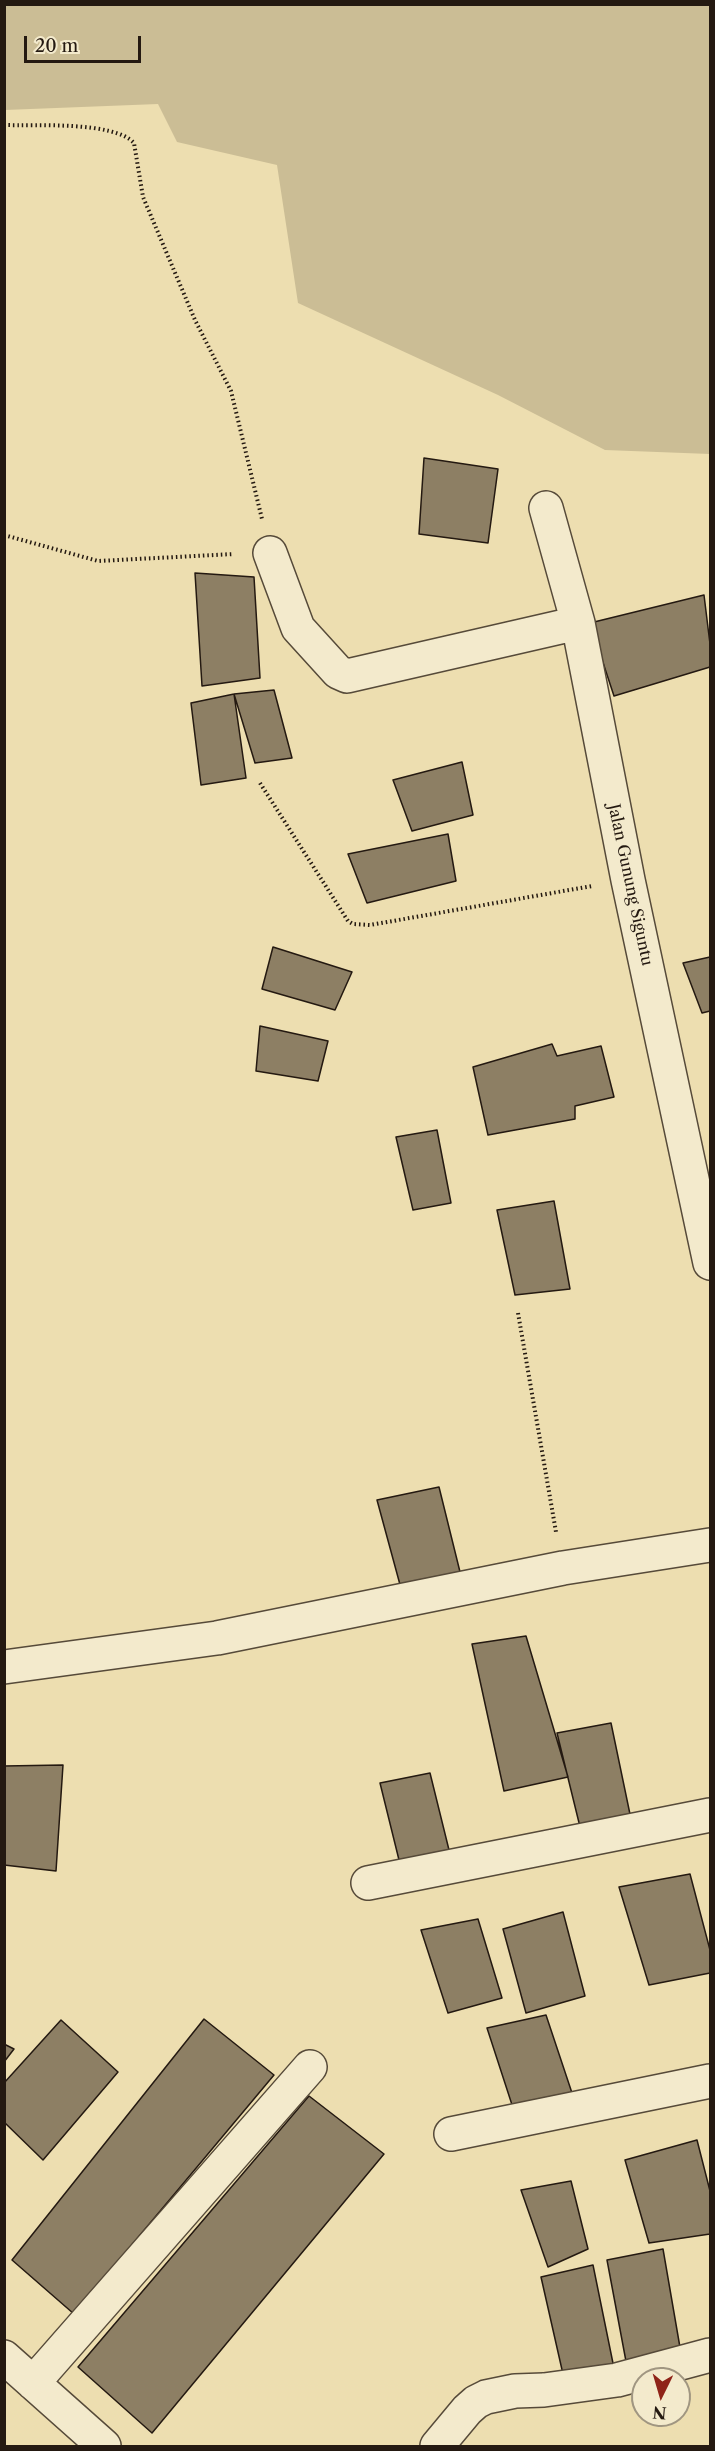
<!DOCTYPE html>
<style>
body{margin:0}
#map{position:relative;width:715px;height:2451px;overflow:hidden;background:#eddeb0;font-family:"Libre Caslon Text",serif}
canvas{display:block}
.frame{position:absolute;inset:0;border:6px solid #241911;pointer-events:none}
.north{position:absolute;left:631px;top:2367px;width:60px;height:60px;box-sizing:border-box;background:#f3eacc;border:2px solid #a09681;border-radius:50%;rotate:185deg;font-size:16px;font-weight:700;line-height:24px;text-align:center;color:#241911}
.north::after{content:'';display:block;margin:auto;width:21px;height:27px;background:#8f2418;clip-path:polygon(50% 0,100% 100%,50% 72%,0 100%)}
.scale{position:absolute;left:24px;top:36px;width:117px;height:27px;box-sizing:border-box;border:3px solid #241911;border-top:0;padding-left:8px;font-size:18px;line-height:21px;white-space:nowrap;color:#241911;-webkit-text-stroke:4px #f3eacc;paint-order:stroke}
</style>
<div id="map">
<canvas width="715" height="2451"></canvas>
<div class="frame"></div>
<div class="north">N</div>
<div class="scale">20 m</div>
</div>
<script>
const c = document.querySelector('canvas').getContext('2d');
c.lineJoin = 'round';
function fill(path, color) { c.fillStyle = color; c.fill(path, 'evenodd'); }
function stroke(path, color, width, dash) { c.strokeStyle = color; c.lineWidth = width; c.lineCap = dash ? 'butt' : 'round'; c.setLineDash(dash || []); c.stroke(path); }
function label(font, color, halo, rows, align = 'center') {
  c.font = font + ' "Libre Caslon Text",serif'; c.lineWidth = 4.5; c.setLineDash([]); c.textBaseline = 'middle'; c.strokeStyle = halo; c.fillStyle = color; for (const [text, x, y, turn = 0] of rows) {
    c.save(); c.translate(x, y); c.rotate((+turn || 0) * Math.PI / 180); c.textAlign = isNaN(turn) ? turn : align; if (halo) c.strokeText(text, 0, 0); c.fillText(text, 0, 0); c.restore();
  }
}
const green = new Path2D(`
 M4,5H710V454L605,450L498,395L298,303L277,165L177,142L158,104L5,110Z`);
const building = new Path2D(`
 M424,458L498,469L488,543L419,534Z
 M195,573L254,577L260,678L202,686Z
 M704,595L710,644V667L614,696L590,623Z
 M274,690L292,758L255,763L234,694Z
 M234,694L246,778L201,785L191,703Z
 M462,762L473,815L412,831L393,780Z
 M448,834L456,881L367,903L348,854Z
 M273,947L352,972L335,1010L262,989Z
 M710,957V1011L702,1013L683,963Z
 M260,1026L328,1041L318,1081L256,1071Z
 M552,1044L557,1056L601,1046L614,1097L575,1106V1119L488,1135L473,1067Z
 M437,1130L451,1203L413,1210L396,1137Z
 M554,1201L570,1289L515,1295L497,1210Z
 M439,1487L462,1580L402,1592L377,1500Z
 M526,1636L568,1777L504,1791L472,1644Z
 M611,1723L631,1819L582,1835L557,1733Z
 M63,1765L56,1871L4,1865V1766Z
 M430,1773L450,1854L400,1864L380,1783Z
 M690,1874L710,1950V1973L649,1985L619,1887Z
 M563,1912L585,1996L526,2013L503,1929Z
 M478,1919L502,1998L448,2013L421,1930Z
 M546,2015L574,2099L515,2114L487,2028Z
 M204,2019L274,2075L74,2314L12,2260Z
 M61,2020L118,2072L43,2160L4,2122V2083Z
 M4,2044L14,2049L4,2062Z
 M309,2096L384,2154L152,2433L78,2367Z
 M697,2140L710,2191V2234L649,2243L625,2160Z
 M571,2181L588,2249L548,2267L521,2190Z
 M663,2249L682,2359L628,2372L607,2260Z
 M593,2265L616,2378L565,2383L541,2277Z`);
const path = new Path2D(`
 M4,125C35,126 114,121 134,143L143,197L195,320L231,391L262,519
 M4,535L98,561L234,554
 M260,783L348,921L353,924L370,925L592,886
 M518,1313L556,1532`);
const minor = new Path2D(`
 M546,508L578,623L628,880L710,1263
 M270,553L298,628L338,672L347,676L578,623
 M4,1667L217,1638L563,1568L710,1545
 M368,1883L710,1815
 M451,2134L710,2081
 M4,2357L104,2446
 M33,2383L310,2067
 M437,2446L467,2410L476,2402L486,2397L515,2391L544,2390L617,2380L710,2355`);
const streetNames = [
 ["Jalan Gunung Siguntu",630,885,78]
];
fill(green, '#cbbd95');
fill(building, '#8d7f64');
stroke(building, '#241911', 1.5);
stroke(minor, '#564a39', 36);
stroke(path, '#241911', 4, [1.5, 3]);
stroke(minor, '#f3eacc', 33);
label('16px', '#241911', '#f3eacc', streetNames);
</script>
